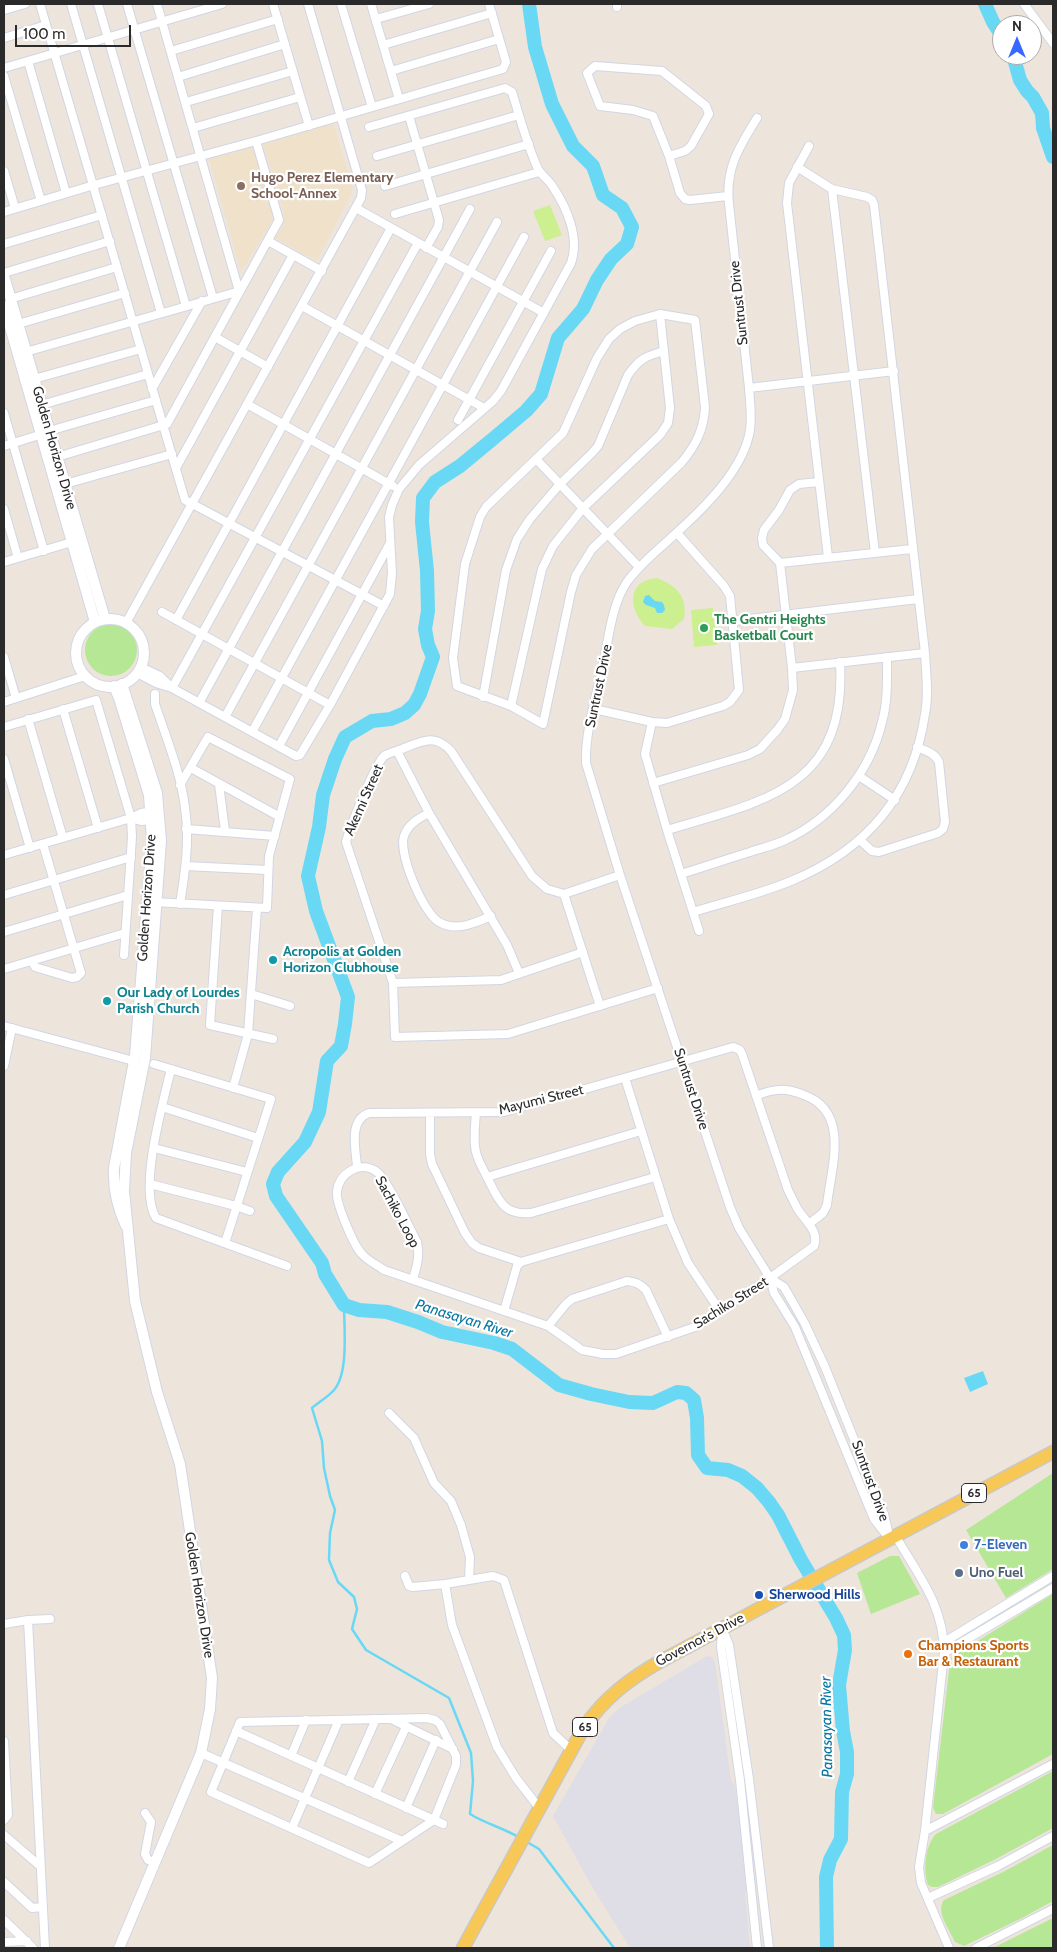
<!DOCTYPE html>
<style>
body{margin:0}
#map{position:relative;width:1057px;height:1952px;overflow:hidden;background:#ede5dc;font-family:Cabin,sans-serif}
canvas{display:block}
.frame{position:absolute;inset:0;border:5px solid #2a2a2a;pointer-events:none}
.north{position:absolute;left:992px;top:15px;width:50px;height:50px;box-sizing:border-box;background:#fff;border:1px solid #aaa;border-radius:50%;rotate:0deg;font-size:14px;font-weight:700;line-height:20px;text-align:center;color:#2a2a2a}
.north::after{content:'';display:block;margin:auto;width:18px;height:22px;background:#3768ff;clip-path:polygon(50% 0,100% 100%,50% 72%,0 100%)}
.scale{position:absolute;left:15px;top:25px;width:116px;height:22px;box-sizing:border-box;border:2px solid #2a2a2a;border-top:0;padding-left:6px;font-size:15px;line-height:18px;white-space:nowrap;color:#2a2a2a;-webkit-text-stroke:4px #fff;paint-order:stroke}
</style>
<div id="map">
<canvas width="1057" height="1952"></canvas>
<div class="frame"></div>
<div class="north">N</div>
<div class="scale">100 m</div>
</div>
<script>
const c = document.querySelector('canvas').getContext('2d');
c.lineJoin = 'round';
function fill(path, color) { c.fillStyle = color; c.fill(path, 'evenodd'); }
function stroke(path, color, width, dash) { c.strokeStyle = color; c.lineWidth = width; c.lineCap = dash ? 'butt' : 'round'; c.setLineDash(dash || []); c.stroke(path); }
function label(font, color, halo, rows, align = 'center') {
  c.font = font + ' Cabin,sans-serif'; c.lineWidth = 4.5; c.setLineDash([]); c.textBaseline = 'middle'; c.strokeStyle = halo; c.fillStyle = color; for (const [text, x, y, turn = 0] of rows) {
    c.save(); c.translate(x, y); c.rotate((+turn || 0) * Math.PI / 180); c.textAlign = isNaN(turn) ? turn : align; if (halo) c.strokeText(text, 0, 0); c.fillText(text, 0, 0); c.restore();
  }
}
const industrial = new Path2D(`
 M707,1656L712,1657L715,1662L731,1781L735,1786L749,1890L745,1893L750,1948H630L591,1885L553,1816L609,1718L618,1709Z`);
const education = new Path2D(`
 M333,122L352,186V192L317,261L275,238L283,225L284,213L263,144Z
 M253,146L274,218L241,272L209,158Z`);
const green = new Path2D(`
 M85 650a26 26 0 1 1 52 0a26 26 0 1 1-52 0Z
 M1053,1473V1569L1006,1598L966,1530Z
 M890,1556H899L920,1594L871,1614L857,1573Z
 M1053,1594V1754L943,1814H936L933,1808L950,1662L952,1657Z
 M1053,1771V1828L996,1859L938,1887H932L928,1885C923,1870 925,1845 936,1834Z
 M1053,1845V1901L1022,1918L964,1946L955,1942C950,1930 935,1912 944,1900L1003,1872Z
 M1053,1918V1948H993Z`);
const pitch = new Path2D(`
 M550,205L562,235L545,241L533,211Z
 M657,578C677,586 688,597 684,619L672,629L645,626C628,608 627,580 657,578Z
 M713,608L717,645L694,647L691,610Z`);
const water = new Path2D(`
 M649,595L655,601L662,602L664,605L665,610L662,613H657L655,608L646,605L643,602L645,596Z
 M983,1371L988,1384L970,1392L964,1378Z`);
const stream = new Path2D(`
 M344,1305C344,1327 349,1373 334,1390C328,1397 319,1402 312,1408L322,1441L324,1468L330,1496L335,1510L330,1533L329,1560L338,1582L354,1597L357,1609L352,1629L366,1650L449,1698L471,1753L473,1781L470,1814C486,1824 504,1828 520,1838
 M527,1842L539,1849L614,1948`);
const river = new Path2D(`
 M529,4L535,47L552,104L573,146L593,166L603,195L622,208L632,227L627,244L611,259L597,280L583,309L558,338L541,394L526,411L494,438L460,466L435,482L423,498L422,522L427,571L428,611L425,629L428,645L433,657L420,694L414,705L405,713L391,719L372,721L345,737L335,759L323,795L319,827L308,876L316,911L348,997L345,1024L341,1046L327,1061L319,1112L305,1142L278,1172L273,1184L276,1196L322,1263L325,1274L344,1305L359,1310L387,1312L418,1322L442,1332L494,1343L512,1349L559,1385L591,1394L629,1402L653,1403L677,1392L686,1393L694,1400L697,1418L698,1455L707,1468L728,1470L742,1476L757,1488L769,1502L778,1515L801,1560L836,1618L844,1635L845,1650L839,1685L843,1731L847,1752V1774L842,1792L841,1839L830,1860L826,1877L827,1948
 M985,4L993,22L1002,36
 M1013,55L1020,80L1027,91L1033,97L1042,113L1043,128L1053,157`);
const minor = new Path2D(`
 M40,4L185,500L384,606
 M71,4L161,313
 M98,4L186,306
 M127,4L213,298
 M157,4L239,291
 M273,4L309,126
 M341,4L372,107
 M371,4L399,99
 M617,4V7
 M1024,4L1053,43
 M4,10L25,4
 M376,19L429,4
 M4,38L46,25
 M383,45L492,13
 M171,51L278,19
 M28,61L66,193
 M4,68L222,4
 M391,71L499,39
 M4,76L41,201
 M178,77L285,44
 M186,102L293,71
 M409,116L439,220L438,227L426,248
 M757,118C739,147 725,169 729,204L749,388C750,402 752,416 750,430C744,470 702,510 673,536C657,551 640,564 627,582C612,603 608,641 603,666C596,697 585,731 586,763L620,875L730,1207L739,1228L770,1278L774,1293L795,1327L874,1519L889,1538
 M193,128L300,97
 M809,146L789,183L787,203L828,557
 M377,156L519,115
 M669,156L685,151L691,146L709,114L706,106L662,71L595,66L587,73L600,106L633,110L653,116L669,156L680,193L685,199L690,200L728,196
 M4,171L15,208
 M385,186L529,144
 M832,189L875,553
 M356,208L544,313
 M4,212L94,185L256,141L503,69L506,62L489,4
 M395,214L539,172
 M268,241L322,271
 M4,244L102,215
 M4,273L110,241
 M10,299L117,267
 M302,306L484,408
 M660,314L695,320L705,407C704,429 696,445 682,462L592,549L576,575L571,592L543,724L511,706L457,686L453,658L465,564L480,517L486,507L563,433L597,358L609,339L620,329L635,321Z
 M18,324L125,293
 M215,337L268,367
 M22,353L240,291
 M34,379L141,349
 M749,388L894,371
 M152,389L202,301
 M247,404L393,486
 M41,405L148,374
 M4,413L44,551
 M458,420L551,251
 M49,431L156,400
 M4,446L36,436
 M57,457L167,424L279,220L256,141
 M536,459L639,567
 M176,468L293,255
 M65,484L172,454
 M4,509L18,558
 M4,562L72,542
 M780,563L912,549
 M162,612L330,705
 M176,620L391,228
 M733,621L918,599
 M126,623L361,198L362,190L308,4
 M4,657L16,698
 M141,667L160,676L171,687
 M792,668L925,653
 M137,673L156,683L172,688L296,756L300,755L330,705L390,594L392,573L389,517L392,505L399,489L419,465L493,401L501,391L571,263C580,238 567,208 553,187C549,180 542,176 538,169C527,145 520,118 512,92L505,88L369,127
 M172,688L418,243
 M155,694V704C166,737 181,773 185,808C190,839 185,873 180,904
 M483,697L506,570L517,539L530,519L560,484L592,453L598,446L628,375C639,359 646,356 664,351
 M4,702L85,676
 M199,703L470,209
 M511,706L542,569L553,546L583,508L660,435L668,423L670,408L660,314
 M63,709L98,828
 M594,709L652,722L667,723L723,706L730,702L739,690L730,596L724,586L677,533
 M225,717L497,222
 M28,719L63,838
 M652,722L645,754L667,830L699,931
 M4,727L96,700L131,818L132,837L124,955
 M252,732L524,237
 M279,746L389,545
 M397,751L429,813L507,945L519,973
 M4,759L30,848
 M191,768L280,817
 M859,776L895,800
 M653,783L748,755L760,749L778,729L785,719L793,690L792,668L780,563L763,545L762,538L764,530L779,510L790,490L799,484L819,482
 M219,784L225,831
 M429,813C419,818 408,824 404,836C398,853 423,913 439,922C456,932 475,923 491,916
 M131,818L141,821L156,820
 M186,829L275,836
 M667,830C765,801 847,788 840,662
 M860,840L872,851L879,852L938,833L943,829L945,822L939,762C935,753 926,751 917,747
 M4,855L131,818L141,813L155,811
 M186,866L267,870
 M681,874C704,867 727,859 750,852C761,848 772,846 783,841C831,820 870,773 882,722C888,701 887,679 887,657
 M620,875L564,894L547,889L532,876L451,751C435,733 422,741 402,749C397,751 388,753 384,756C374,766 350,827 346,842L393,983L395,1037L508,1034L658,988
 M564,894L600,1006
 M4,895L131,857
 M153,902L267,908L269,856L290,779L208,737L180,785
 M218,906L210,1025L273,1039
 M693,912C725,902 760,894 791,881C866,850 913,795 925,714C929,694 926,673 925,653L874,205L872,200L867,197L832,189L797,167
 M4,932L128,895
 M32,961L35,967L72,978L77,977L81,973L43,844
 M4,969L125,933
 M393,983L501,980L583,952
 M251,994L290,1006
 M4,1026L134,1061
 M154,1064L271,1099L225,1243
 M4,1066L12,1028
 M171,1069C163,1103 138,1189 156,1218L287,1266
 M625,1078L669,1219L688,1263L720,1311
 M233,1088L248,1034L257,908
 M756,1096C774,1088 786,1088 804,1095C851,1112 831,1168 827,1205L823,1213L809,1224
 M162,1107L258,1138
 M476,1113C475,1126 473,1140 476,1152C478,1161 483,1169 487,1177C498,1199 503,1216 531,1213L655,1177
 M430,1114V1154L432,1164L465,1233L472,1243L479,1248L521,1262
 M154,1148L247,1172
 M357,1167C356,1150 348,1120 369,1113L504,1112L733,1047L740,1050L742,1054L788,1190C791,1196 794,1202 797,1208C804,1220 820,1231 814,1246L770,1278L695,1327L616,1354H603L582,1350L548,1326L384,1270C377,1265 368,1261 362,1254C354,1246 335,1202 337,1191C340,1172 361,1160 377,1172C387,1179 410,1229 417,1242C420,1256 417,1266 413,1279
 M487,1177L641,1131
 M150,1184L236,1206L250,1211
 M770,1278L784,1287L804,1322L825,1367L884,1514L889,1536
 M504,1311L517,1266L521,1262L669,1219
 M548,1326L566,1304L572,1299L627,1281C636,1282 640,1284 646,1290L668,1337
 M389,1413L414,1438L434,1483L451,1501L461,1525L470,1557L469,1580
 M895,1535C918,1575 944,1605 944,1653L925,1831L919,1867L921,1883L949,1948
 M405,1576L409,1586L413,1587L445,1584
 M28,1620L50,1619
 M4,1624L28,1620L45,1948
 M722,1628L729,1645L749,1779L769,1948
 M722,1630L721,1647L740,1780L757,1948
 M944,1642L1053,1576
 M944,1653L1053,1588
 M427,1718L435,1720L440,1724L456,1756V1765L434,1820L369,1863L211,1792L240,1722Z
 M391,1719L453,1749
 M236,1731L443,1824
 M4,1741L8,1815L4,1820
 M201,1753L402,1841
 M291,1756L306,1720
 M348,1782L376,1719
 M375,1794L406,1727
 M406,1808L436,1740
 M540,1809L516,1778L497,1747L452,1625L445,1584L493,1576L504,1580L553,1733L571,1750
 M145,1813L151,1822L145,1854L148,1860L155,1862
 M292,1828L339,1720
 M925,1831L1053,1764
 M4,1835L40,1866
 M4,1882L32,1908L43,1907
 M928,1898L998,1866L1053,1836
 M4,1920L33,1948
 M4,1942L27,1941
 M976,1948L1053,1909`);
const tertiary = new Path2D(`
 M4,276L105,619
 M4,306L95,622
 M76 653a34 34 0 1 1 68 0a34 34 0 1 1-68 0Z
 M114,686L119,698L149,795L152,841L135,1056L114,1168C113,1188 117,1207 126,1226
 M119,1948L201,1753L210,1709L212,1678L180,1464L157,1392L135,1301L124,1191L126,1153L145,1058L161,841L157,793L122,684`);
const primary = new Path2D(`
 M463,1948L583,1729C604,1698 629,1679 661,1661L1053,1452`);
const markers = [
 [241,186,5,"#8d6e63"],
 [704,628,5,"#2e9e5b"],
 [273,960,5,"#0f9aa8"],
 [107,1001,5,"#0f9aa8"],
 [964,1545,5,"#3f7fe0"],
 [959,1573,5,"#5c6f8a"],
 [759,1595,5,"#1a4fb4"],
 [908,1654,5,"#e8710a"]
];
const shields = [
 [974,1493,25],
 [585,1727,25]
];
const shieldNames = [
 ["65",974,1493],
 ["65",585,1727]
];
const educationNames = [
 ["Hugo Perez Elementary",251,178],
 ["School-Annex",251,194]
];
const streetNames = [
 ["Suntrust Drive",739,303,-96],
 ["Golden Horizon Drive",54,448,74],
 ["Suntrust Drive",599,686,-78],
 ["Akemi Street",364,800,-66],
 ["Golden Horizon Drive",147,898,-86],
 ["Suntrust Drive",691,1089,72],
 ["Mayumi Street",541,1100,-14],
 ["Sachiko Loop",397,1212,62],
 ["Sachiko Street",731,1303,-32],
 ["Suntrust Drive",870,1481,70],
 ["Golden Horizon Drive",199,1595,81],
 ["Governor's Drive",700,1640,-28]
];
const leisureNames = [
 ["The Gentri Heights",714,620],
 ["Basketball Court",714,636]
];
const cultureNames = [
 ["Acropolis at Golden",283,952],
 ["Horizon Clubhouse",283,968],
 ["Our Lady of Lourdes",117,993],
 ["Parish Church",117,1009]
];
const shopNames = [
 ["7-Eleven",974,1545]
];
const serviceNames = [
 ["Uno Fuel",969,1573]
];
const transitNames = [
 ["Sherwood Hills",769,1595]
];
const foodNames = [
 ["Champions Sports",918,1646],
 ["Bar & Restaurant",918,1662]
];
const waterNames = [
 ["Panasayan River",464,1319,17],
 ["Panasayan River",827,1727,-91]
];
fill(industrial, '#dfdde5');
fill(education, '#f0e1ca');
fill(green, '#b6e795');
fill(pitch, '#ccef90');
fill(water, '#69d8f5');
stroke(stream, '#69d8f5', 2.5);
stroke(river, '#69d8f5', 14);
stroke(minor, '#d1d6e4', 10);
stroke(tertiary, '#d1d6e4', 12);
stroke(primary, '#c8c8c8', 15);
stroke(minor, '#fff', 8);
stroke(tertiary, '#fff', 10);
stroke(primary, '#f8c856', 12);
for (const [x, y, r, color] of markers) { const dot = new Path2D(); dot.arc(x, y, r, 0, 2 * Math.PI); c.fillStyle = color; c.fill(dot); stroke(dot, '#fff', 2); }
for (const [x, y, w] of shields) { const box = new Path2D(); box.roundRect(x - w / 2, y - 9.5, w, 19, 4); c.fillStyle = '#fff'; c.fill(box); stroke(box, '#2a2a2a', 1); }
label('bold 12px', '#2a2a2a', null, shieldNames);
label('bold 14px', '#785e54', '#fff', educationNames, 'left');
label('14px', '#2a2a2a', '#fff', streetNames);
label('bold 14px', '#27864d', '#fff', leisureNames, 'left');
label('bold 14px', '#0d838f', '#fff', cultureNames, 'left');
label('bold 14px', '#366cbe', '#fff', shopNames, 'left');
label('bold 14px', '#4e5e75', '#fff', serviceNames, 'left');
label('bold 14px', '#164399', '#fff', transitNames, 'left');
label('bold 14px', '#c56008', '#fff', foodNames, 'left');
label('italic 15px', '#0677a3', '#fff', waterNames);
</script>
